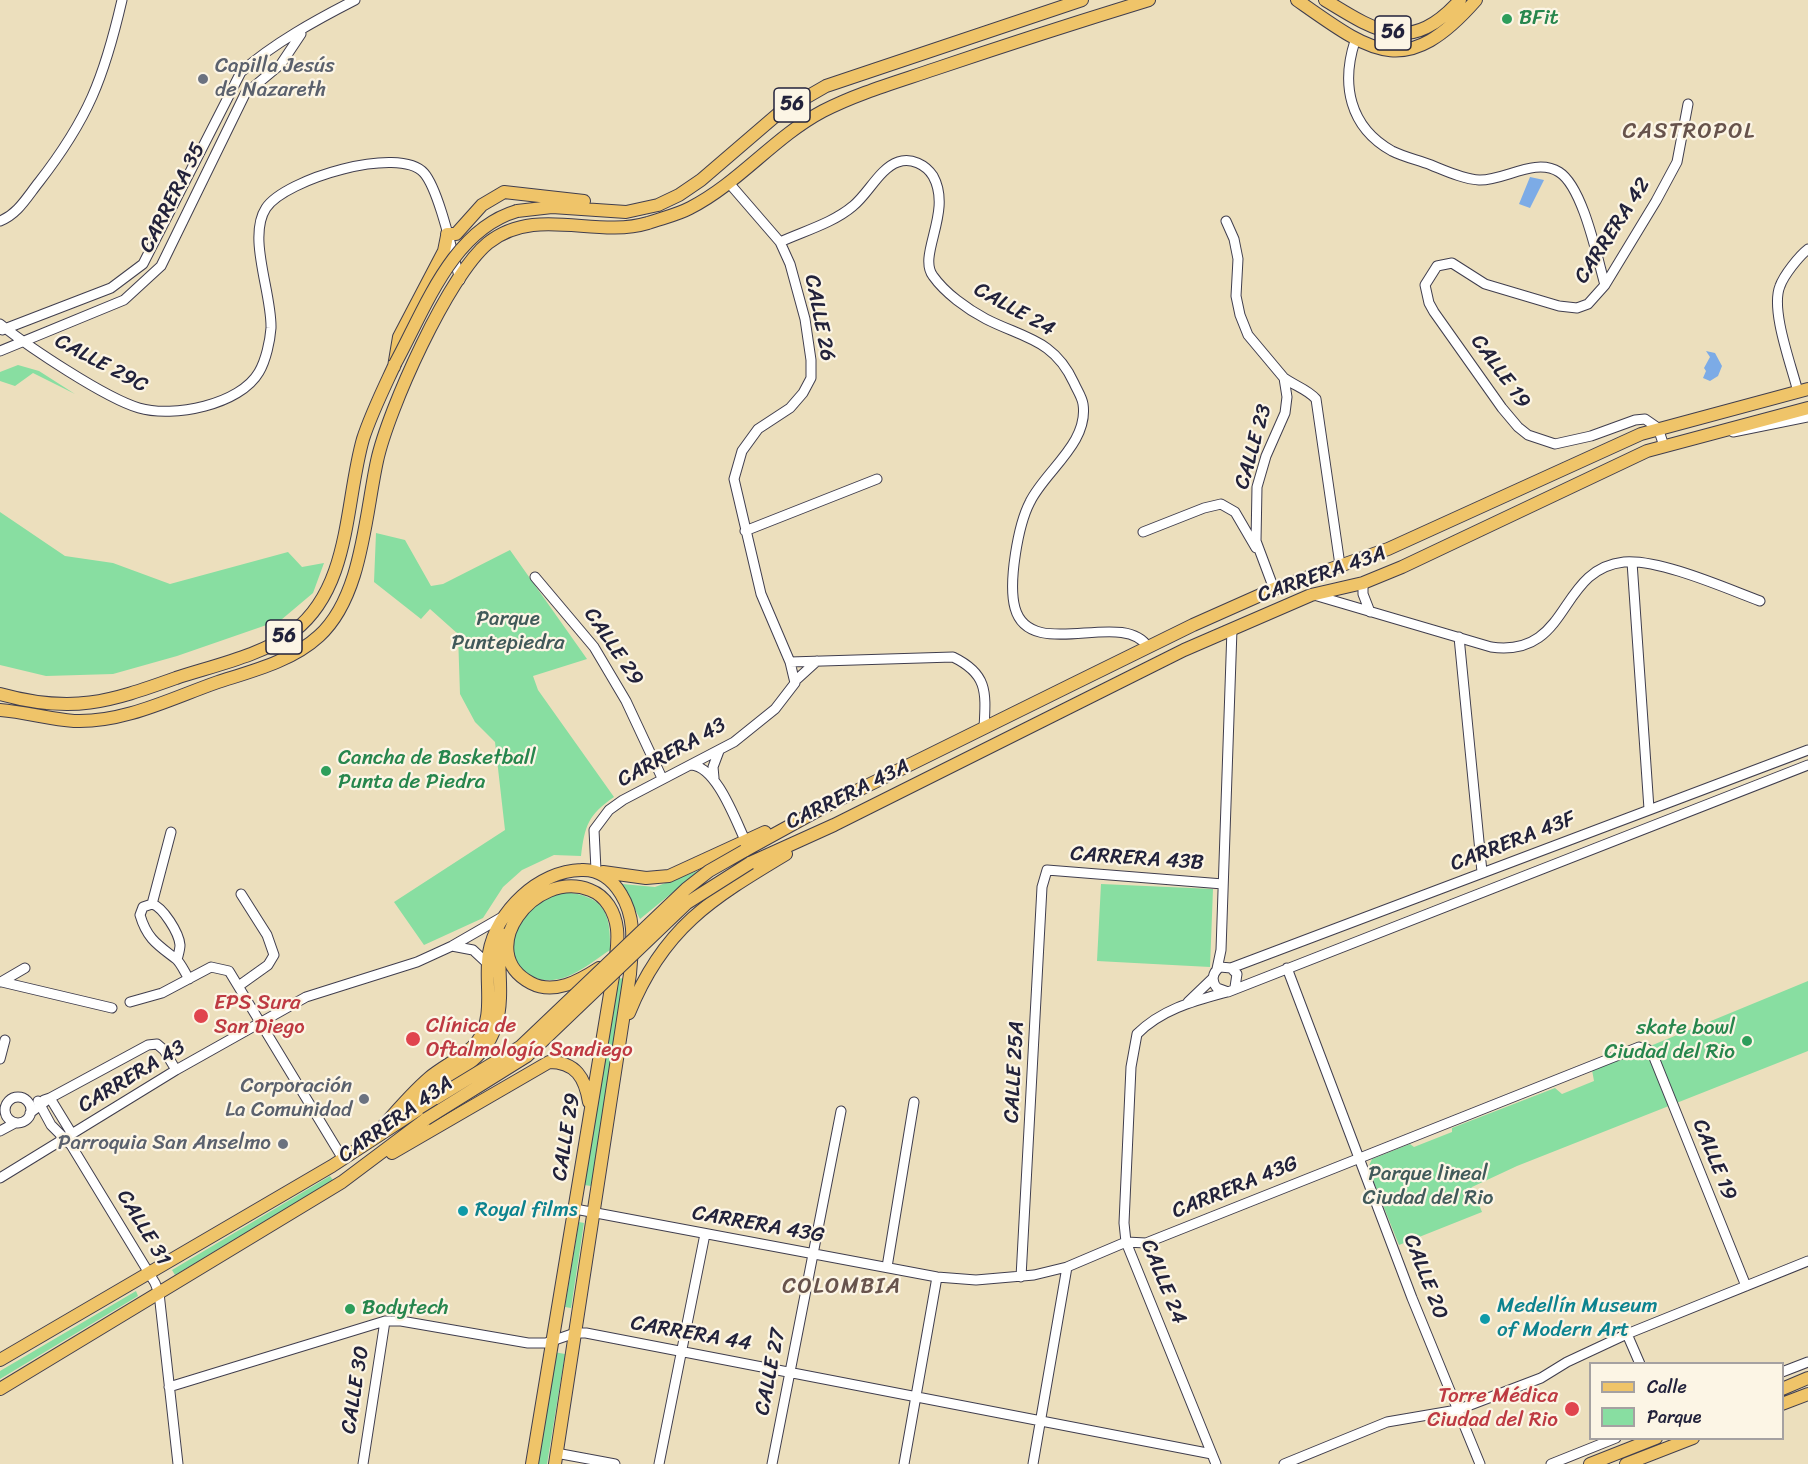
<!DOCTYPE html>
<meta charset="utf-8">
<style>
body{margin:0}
#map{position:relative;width:1808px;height:1464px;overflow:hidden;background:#ecdfbd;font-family:Sriracha,sans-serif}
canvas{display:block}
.legend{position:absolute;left:1589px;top:1362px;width:195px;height:78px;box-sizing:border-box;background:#fcf5e5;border:2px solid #a5a1a1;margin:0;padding:8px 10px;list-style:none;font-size:18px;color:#22223b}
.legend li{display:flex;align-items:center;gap:12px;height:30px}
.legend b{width:30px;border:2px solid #a5a1a1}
</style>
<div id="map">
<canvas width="1808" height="1464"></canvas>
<ul class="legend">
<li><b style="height:8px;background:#efc469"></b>Calle</li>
<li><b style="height:16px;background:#88dea1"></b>Parque</li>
</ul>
</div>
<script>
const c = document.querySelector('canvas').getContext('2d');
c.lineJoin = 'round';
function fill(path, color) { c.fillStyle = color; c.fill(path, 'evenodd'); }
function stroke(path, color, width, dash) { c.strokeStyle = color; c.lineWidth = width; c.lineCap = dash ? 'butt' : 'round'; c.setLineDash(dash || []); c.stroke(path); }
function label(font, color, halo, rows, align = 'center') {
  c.font = font + ' Sriracha,sans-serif'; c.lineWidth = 4.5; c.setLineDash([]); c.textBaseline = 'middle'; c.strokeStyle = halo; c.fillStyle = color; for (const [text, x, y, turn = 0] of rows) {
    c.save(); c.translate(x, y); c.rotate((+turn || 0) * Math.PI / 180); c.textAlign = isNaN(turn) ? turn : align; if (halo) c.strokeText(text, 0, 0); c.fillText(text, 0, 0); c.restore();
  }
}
const green = new Path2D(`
 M18,365L39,371L75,394L33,373L15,386L0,381V372Z
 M0,512L65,556L113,563L170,584L288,552L302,567L324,563L313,593L281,620L177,656L113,674L46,676L0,665Z
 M376,533L405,540L431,586L443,584L510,550L587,659L533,676L538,690L614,797C588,815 585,825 581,856L554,855L522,870L503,887L483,918L424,945L394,902L505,830L495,742L475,722L460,694L458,634L430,609L421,619L374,582Z
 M700,870L640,919L622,884L655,887Z
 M1101,884L1213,889L1210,967L1097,961Z
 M564,892C604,896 611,912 610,950C596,959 582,971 566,977C523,992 497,950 524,914C533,903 551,896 564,892Z
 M624,978L591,1186L584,1185L616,979Z
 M1808,981V1051L1517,1166L1472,1187L1482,1212L1399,1245L1368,1168L1372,1159L1410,1144L1414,1147L1452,1132V1128L1555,1088L1562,1094L1594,1081L1592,1070Z
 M330,1176L333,1180L175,1275L172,1270Z
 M579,1222L584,1223L571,1308L565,1307Z
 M136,1291L138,1296L0,1379V1371Z
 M554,1352L565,1354L547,1464H536Z`);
const water = new Path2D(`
 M1530,177L1544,180L1530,208L1519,204Z
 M1706,351L1715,353L1722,366L1718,376L1710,381L1703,378L1706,371L1704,368L1710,357Z`);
const minor = new Path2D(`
 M1355,41C1341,84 1349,127 1392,151C1404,157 1418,160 1431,165C1446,171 1463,179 1479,180C1504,181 1535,157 1559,172C1583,187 1597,257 1605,285
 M0,221C18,214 27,197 39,182C88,119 104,78 122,0
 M1226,221L1234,239L1238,259L1236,296L1240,315L1248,335L1284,378L1287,397L1285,413L1266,456L1257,487L1256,541L1274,589
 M780,242C804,231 833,223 853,206C868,194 880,168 898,162C911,157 926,165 933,176C953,212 917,255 933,276C945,293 967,309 986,319C1023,338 1054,339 1074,383C1077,390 1082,397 1083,404C1089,443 1045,471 1030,502C1018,525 1008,583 1015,608C1030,663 1123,608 1148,647
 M0,324C29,347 105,398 139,408C173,418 240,405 259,372C266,360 270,341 271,328C272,293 247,237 266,208C285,179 399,145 424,173C439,190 453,255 460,280
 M2,330L111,288L143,264L241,72C274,43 316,20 355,0
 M0,351L124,300L161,266L245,94L281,64L301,34
 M1284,378C1295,386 1307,389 1316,399L1340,565
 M1798,392C1792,367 1770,310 1780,286C1784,275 1799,256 1808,249
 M1733,432L1808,417
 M1664,446L1658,428L1645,419L1635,420L1591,436L1555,444L1528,435L1518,427L1502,408L1434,312L1429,303L1425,285L1437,266L1452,263L1485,284L1559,306L1577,308L1588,304L1605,285L1656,201L1677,162L1688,104
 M745,531L877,479
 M1143,532L1204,508L1221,504L1235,512L1256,548
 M1632,562L1649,809
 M535,577L594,647L626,701L662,778
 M1363,583V594L1370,612
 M1314,595L1491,647C1571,658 1557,569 1624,562C1660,559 1725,588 1760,601
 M1459,637L1482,872
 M790,662L953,657C988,674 986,692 984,728
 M795,681L817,661
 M691,765C716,766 735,819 745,840
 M714,778L713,767L719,751
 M171,832L152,904L143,907L140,915C147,939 158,945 176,959C181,963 185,973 189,979
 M596,870L594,830L609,810L623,800L734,742L775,709L795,683L790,662L761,594L734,479L742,451L758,429L790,408L803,393L811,378V360L805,319L790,264L780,242L729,183
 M152,904C163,907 179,933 180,945C180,950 178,955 177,960
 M452,946L473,950L488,964
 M1231,968L1808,750
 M1287,968L1412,1298L1480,1464
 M1217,969L1221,950L1232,629
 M1,982L25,968
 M2,982L112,1008
 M240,985L268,965L274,955L267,935L241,894
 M1235,987L1237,974L1231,968L1220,967C1212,973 1211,981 1217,988L1228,992L1808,765
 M130,1002L162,993L211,967L229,971L343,1159
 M1188,1002L1213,978
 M0,1059L5,1040
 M5 1110a13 13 0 1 1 26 0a13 13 0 1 1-26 0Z
 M44,1100L50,1098L72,1134
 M38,1101L51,1125L71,1145L155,1283L159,1293L178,1464
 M30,1113L50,1098L148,1045L157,1044L164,1050L176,1070
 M0,1131L15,1123
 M0,1178L176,1070L306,997L417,962L452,946L504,916
 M575,1209L937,1277L976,1280L1034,1275L1067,1267L1126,1242L1146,1243L1639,1047L1647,1049L1653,1055L1746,1286
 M887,1267L914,1102
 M1021,1277L1042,887L1047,870L1223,884
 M1627,1334L1640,1364
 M1782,1372L1808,1362
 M169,1387L385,1321H401L528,1343H546L575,1333H586L1212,1454
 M556,1453L615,1464
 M363,1464L385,1321
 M659,1464L705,1234
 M772,1464L841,1111
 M904,1464L937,1277
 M1033,1464L1067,1267
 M1216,1464L1126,1242L1124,1223L1131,1067L1137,1034C1162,1009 1194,1001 1227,992
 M1284,1464L1387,1422L1457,1410L1541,1378L1567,1362L1627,1334L1808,1261
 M1551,1464L1616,1438`);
const major = new Path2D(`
 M1297,0C1371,52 1405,81 1476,0
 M1325,0C1377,32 1411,55 1460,0
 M517,211L552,207L626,212L658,205L679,195L701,180L779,113L826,86L1082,0
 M447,234H456L482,205L504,192L584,201
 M394,367L399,337L444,251L447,236
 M0,694C72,714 109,702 176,678C212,666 264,655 294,631C351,587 345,502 363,439C371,414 384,388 395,364
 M0,710C25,712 49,719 74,721C124,723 172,698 218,682C252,671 292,661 319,636C362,597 365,516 377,461C388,410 448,276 488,243C536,205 595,239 648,223C662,218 677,215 690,208C739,183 774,137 823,111C858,93 897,82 935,69C1006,45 1077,22 1149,0
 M744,851L824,807L1071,685L1193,625L1274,589L1388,549L1641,434L1808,389
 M750,863L834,825L1184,650L1311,595L1363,583L1402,567L1647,451L1808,408
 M603,872L646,878L669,876L765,832
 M629,1013C663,928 711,899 786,854
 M415,1102C457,1067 498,1061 500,998C501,976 497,955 501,934
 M370,1141C389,1120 408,1096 429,1078C444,1065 465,1057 477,1042C496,1016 484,982 489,953C496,911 539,871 581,870C600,869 612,879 621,894C637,920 632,946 630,974L555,1464
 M392,1153L549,1062C576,1062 585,1078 589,1102
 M0,1360L332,1166L436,1098
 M0,1389L342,1182L426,1119
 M1782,1389L1808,1378
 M1782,1404L1808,1394
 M532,1464L611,988C614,969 619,949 617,929C615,912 606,896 590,890C535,868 472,952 531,983C554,995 579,981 599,968
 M1590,1464L1656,1438
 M1626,1464L1693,1438`);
const majorBridge = new Path2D(`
 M395,364C425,309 452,230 517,211
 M436,1098L520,1047L686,889L709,871L744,851
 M426,1119L527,1056L687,903L750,863`);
const markers = [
 [1507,19,6,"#2e9e5b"],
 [203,79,6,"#6b7280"],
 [326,771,6,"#2e9e5b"],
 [201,1016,8,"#e0444e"],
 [413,1039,8,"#e0444e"],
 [1747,1041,6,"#2e9e5b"],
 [364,1099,6,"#6b7280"],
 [283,1144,6,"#6b7280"],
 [463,1211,6,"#0f9aa8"],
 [350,1309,6,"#2e9e5b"],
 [1485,1319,6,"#0f9aa8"],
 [1572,1409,8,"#e0444e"]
];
const shields = [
 [1393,33,36],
 [792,105,36],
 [284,637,36]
];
const shieldNames = [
 ["56",1393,33],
 ["56",792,105],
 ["56",284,637]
];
const leisureNames = [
 ["BFit",1519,19],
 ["Cancha de Basketball",338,759],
 ["Punta de Piedra",338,783],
 ["skate bowl",1735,1029,"right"],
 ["Ciudad del Rio",1735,1053,"right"],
 ["Bodytech",362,1309]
];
const worshipNames = [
 ["Capilla Jesús",215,67,"left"],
 ["de Nazareth",215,91,"left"],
 ["Corporación",352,1087],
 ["La Comunidad",352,1111],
 ["Parroquia San Anselmo",271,1144]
];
const streetNames = [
 ["CARRERA 35",173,198,-63],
 ["CARRERA 42",1613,231,-57],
 ["CALLE 24",1014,310,29],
 ["CALLE 26",819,318,79],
 ["CALLE 29C",101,364,28],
 ["CALLE 19",1500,372,54],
 ["CALLE 23",1254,447,-74],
 ["CARRERA 43A",1322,575,-19],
 ["CALLE 29",613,647,56],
 ["CARRERA 43",672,753,-29],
 ["CARRERA 43A",848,795,-26],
 ["CARRERA 43F",1513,842,-21],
 ["CARRERA 43B",1137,859,4],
 ["CALLE 25A",1015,1072,-87],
 ["CARRERA 43",132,1077,-31],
 ["CARRERA 43A",396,1120,-35],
 ["CALLE 29",567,1137,-81],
 ["CALLE 19",1714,1160,68],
 ["CARRERA 43G",1235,1188,-22],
 ["CARRERA 43G",758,1225,10],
 ["CALLE 31",143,1228,59],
 ["CALLE 20",1425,1277,69],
 ["CALLE 24",1163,1282,68],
 ["CARRERA 44",691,1334,10],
 ["CALLE 27",771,1372,-79],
 ["CALLE 30",356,1390,-81]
];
const parkNames = [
 ["Parque",508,620],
 ["Puntepiedra",508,644],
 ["Parque lineal",1428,1175],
 ["Ciudad del Rio",1428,1199]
];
const healthNames = [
 ["EPS Sura",214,1004],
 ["San Diego",214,1028],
 ["Clínica de",426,1027],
 ["Oftalmología Sandiego",426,1051],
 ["Torre Médica",1558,1397,"right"],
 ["Ciudad del Rio",1558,1421,"right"]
];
const cultureNames = [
 ["Royal films",475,1211],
 ["Medellín Museum",1497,1307],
 ["of Modern Art",1497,1331]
];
const neighbourhoodNames = [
 ["CASTROPOL",1689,132],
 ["COLOMBIA",842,1287]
];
fill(green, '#88dea1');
fill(water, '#7cabe6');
stroke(minor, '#403e4e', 11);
stroke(major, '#403e4e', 14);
stroke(minor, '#fff', 9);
stroke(major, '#efc469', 12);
stroke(majorBridge, '#403e4e', 14, []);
stroke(majorBridge, '#efc469', 12);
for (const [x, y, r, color] of markers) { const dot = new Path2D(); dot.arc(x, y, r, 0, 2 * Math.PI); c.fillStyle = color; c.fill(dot); stroke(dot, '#fcf5e5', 2); }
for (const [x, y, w] of shields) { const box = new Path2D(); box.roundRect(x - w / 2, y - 17, w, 34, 4.5); c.fillStyle = '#fcf5e5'; c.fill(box); stroke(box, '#22223b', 1.5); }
label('bold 20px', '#22223b', null, shieldNames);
label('21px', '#27864d', '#fcf5e5', leisureNames, 'left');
label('21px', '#5b616d', '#fcf5e5', worshipNames, 'right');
label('21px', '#22223b', '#fcf5e5', streetNames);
label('21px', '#415a5a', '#fcf5e5', parkNames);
label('21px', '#be3a42', '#fcf5e5', healthNames, 'left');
label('21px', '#0d838f', '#fcf5e5', cultureNames, 'left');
c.letterSpacing = '1.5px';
label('22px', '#67534c', '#fcf5e5', neighbourhoodNames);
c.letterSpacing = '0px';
</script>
